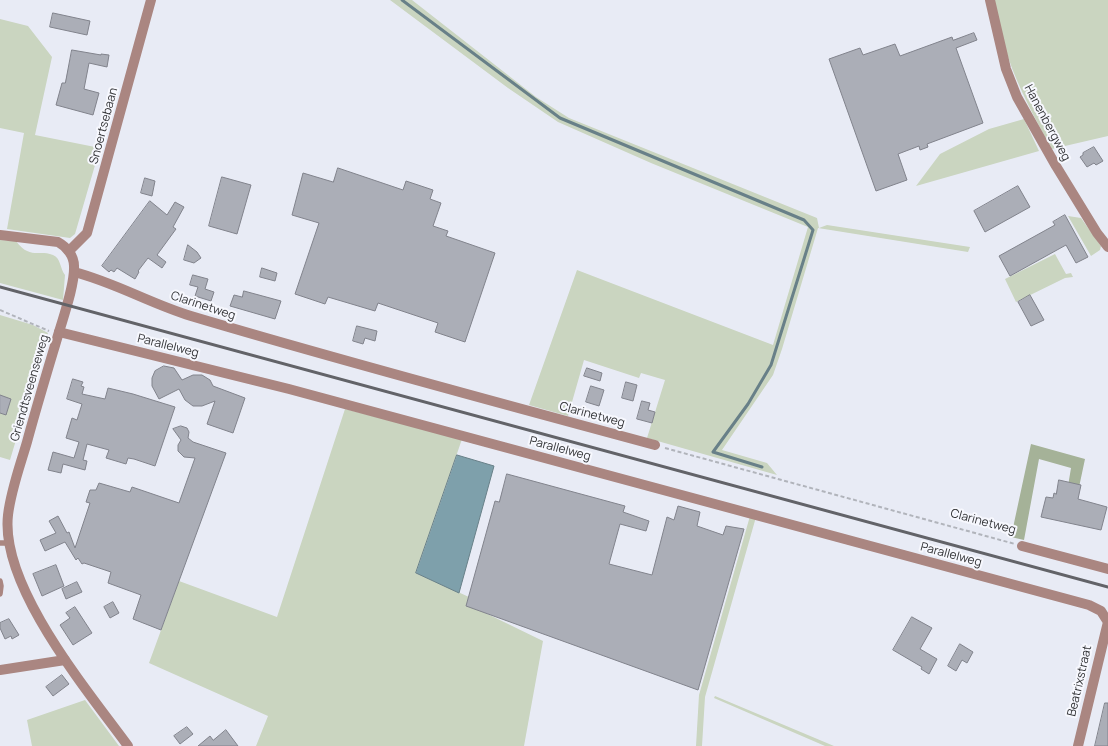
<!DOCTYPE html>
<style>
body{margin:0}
canvas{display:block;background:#e8ebf5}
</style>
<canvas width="1108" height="746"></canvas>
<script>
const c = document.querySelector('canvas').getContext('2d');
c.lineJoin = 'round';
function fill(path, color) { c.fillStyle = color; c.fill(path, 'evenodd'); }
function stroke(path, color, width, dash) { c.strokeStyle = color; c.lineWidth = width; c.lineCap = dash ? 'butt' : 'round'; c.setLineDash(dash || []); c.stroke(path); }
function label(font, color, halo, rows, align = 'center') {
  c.font = font + ' Manrope,sans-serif'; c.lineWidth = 4; c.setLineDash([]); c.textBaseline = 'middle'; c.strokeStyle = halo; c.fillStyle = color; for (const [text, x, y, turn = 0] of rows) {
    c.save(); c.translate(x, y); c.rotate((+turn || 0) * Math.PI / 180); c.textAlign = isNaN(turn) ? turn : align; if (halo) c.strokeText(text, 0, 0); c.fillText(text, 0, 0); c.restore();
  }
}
const green = new Path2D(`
 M390,0H412L536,97L569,118L817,218L819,228L827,225L970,247L968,252L818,228L782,349L773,375L722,450L767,463L777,475L647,438L665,380L641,373L639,378L584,360L568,416L529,405L577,270L773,345L808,227L651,163L558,122L508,88Z
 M994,0H1108V136L1052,149C1035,119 1019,89 1008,57C1002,39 998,19 994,0Z
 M0,19L28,26L52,57L35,135L100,148L75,234L70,238L7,229L24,133L0,128Z
 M1024,119L1039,151L916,186L940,154L989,129Z
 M1068,216L1081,218L1101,246L1100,250L1091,256Z
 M0,240L16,241C30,260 39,249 53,255C61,258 60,269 65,275L63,300L0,283Z
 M1055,254L1066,274L1071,273L1073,277L1065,278L1016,302L1005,279Z
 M0,315L33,325L48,333L10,460L0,457Z
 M345,409L462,439L416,573L469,597L467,604L543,641L524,746H256L268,716L149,663L179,581L277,617Z
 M750,516L756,517L705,697L702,746H696L699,695Z
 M715,696L834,746H825L714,698Z
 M85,700L119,746H32L27,720Z`);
const forest = new Path2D(`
 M1031,444L1085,459L1078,492H1067L1071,468L1039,459L1024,540L1011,537Z`);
const water = new Path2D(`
 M457,455L494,466L459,593L416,573Z`);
const stream = new Path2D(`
 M402,0L560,118L804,220L813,230L771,365L748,404L713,452L762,467`);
const building = new Path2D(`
 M53,13L90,21L87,35L50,27Z
 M974,33L977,40L956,48L983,123L927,144L928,147L920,150L919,146L898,154L907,180L876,191L829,59L860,48L863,55L895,44L900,56L952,37L953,40Z
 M72,50L101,55V54L109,55L107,67L89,63L84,89L99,93L93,115L56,105L62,83H65Z
 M1094,147L1103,161L1096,165L1094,163L1087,167L1080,157L1083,155V153Z
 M338,168L403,190L406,181L433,190L430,199L441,203L433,226L448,231L446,236L495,253L465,342L435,332L438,323L378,303L375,311L328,297L325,304L295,294L319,223L292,215L303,173L333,182Z
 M222,177L251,185L237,234L209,226Z
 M145,178L155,181L152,196L141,193Z
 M1018,186L1030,207L985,232L974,211Z
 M150,201L167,215L175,202L184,207L173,227L176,229L157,255L166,262L162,268L148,258L138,271L139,272L135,279L117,268L114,272L111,270L109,272L102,266Z
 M1065,215L1088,257L1076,263L1066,245L1010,276L999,256L1055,225L1053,222Z
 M188,245L197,252L201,258L194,263L184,260Z
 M262,268L277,273L275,281L260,277Z
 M193,275L208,279L205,289L214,292L211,301L195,296L198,287L190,285Z
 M244,291L281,301L275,319L230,306L234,295L242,297Z
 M1030,295L1044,320L1031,326L1018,302Z
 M357,326L377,331L375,341L365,338L363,344L353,341Z
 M164,366L174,368L182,380L193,375H202L210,380L213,386L245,398L233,433L207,424L215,401L202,406H193L185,400L179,389L159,399L152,386V378L155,371Z
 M587,368L602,373L600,381L584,376Z
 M73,379L83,382L81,386L84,387L82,394L105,399L108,388L133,394L175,407L155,466L134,459L128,458L126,464L106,458L109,450L87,444L83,460L87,461L85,470L63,464L61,473L48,470L53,452L74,458L79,442L66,438L72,418L77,420L82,404L67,399Z
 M626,382L637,385L633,401L622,398Z
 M591,386L604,390L599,406L586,402Z
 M0,395L11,399L6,415L0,413Z
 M642,401L650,403L648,410L655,412L652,423L637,419Z
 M181,426L187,428L189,432L188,438L193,442L226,453L161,630L133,619L141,595L108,583L111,572L84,563L82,564L78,558L76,560L65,542L45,551L40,540L56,533L49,521L58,516L67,533L69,532L75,548L90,503L86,502L90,490H96L99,483L130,492L132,487L179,503L195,458L184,457L178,451V445L181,440L173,429Z
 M507,474L625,506L623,512L649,521L646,531L620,524L609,564L652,575L667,517L674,520L678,506L700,512L697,526L723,535L726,526L744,529L698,690L466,606L495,501L499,502Z
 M1059,480L1081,485L1078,499L1107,507L1101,530L1041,517L1046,497L1053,498L1054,493L1056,494Z
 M56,565L64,586L42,596L33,574Z
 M77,582L82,592L66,599L62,589Z
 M113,602L119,613L110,618L104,607Z
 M75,607L92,633L73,645L60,625L70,618L66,613Z
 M912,617L932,628L920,649L937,659L929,674L921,669L922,667L893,650Z
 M9,619L19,635L12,639L11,636L5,639L0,628V623Z
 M960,644L973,652L967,663L962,660L956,671L948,666Z
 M62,675L69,684L53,696L46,687Z
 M1105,703H1108V746H1095Z
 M187,727L193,734L180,744L174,736Z
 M226,730L238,746H198L210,736L213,740Z`);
const path = new Path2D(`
 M0,310L49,331
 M665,448L1015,544`);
const service = new Path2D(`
 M0,543H8
 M0,581L1,586L0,594`);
const minor = new Path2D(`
 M990,0L1006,69L1017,97L1056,166L1097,233L1108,247
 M69,251L87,233L151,0
 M74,272C114,282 151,304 191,316C345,362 500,403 655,445
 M59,332L289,389L1089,605L1101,611L1108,622
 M1022,546L1108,569
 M0,670L65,660
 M1078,746L1108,622`);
const tertiary = new Path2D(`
 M0,235L58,242C67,247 74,256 74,266C75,284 64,315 59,332C48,369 37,405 27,442C20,466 11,490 8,515C0,586 87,690 128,746`);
const rail = new Path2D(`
 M0,287L1108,587`);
const streetNames = [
 ["Hanenbergweg",1047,123,62],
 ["Snoertsebaan",104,126,-75],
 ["Clarinetweg",203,306,18],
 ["Parallelweg",168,346,14],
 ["Griendtsveenseweg",30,388,-74],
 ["Clarinetweg",592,415,15],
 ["Parallelweg",560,449,15],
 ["Clarinetweg",983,522,15],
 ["Parallelweg",951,555,15],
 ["Beatrixstraat",1080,681,-77]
];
fill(green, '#cad5c0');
fill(forest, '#a5b298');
fill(water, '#7ea0ab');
stroke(water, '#688088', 1);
stroke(stream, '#688088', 3);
fill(building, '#abaeb7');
stroke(building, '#81838c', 1);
stroke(path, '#b1b4bb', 2, [4, 2.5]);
stroke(service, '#aa8681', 5.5);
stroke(minor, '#aa8681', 10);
stroke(tertiary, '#aa8681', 10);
stroke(rail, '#626368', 3);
label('12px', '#333437', '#f7f8fe', streetNames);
</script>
